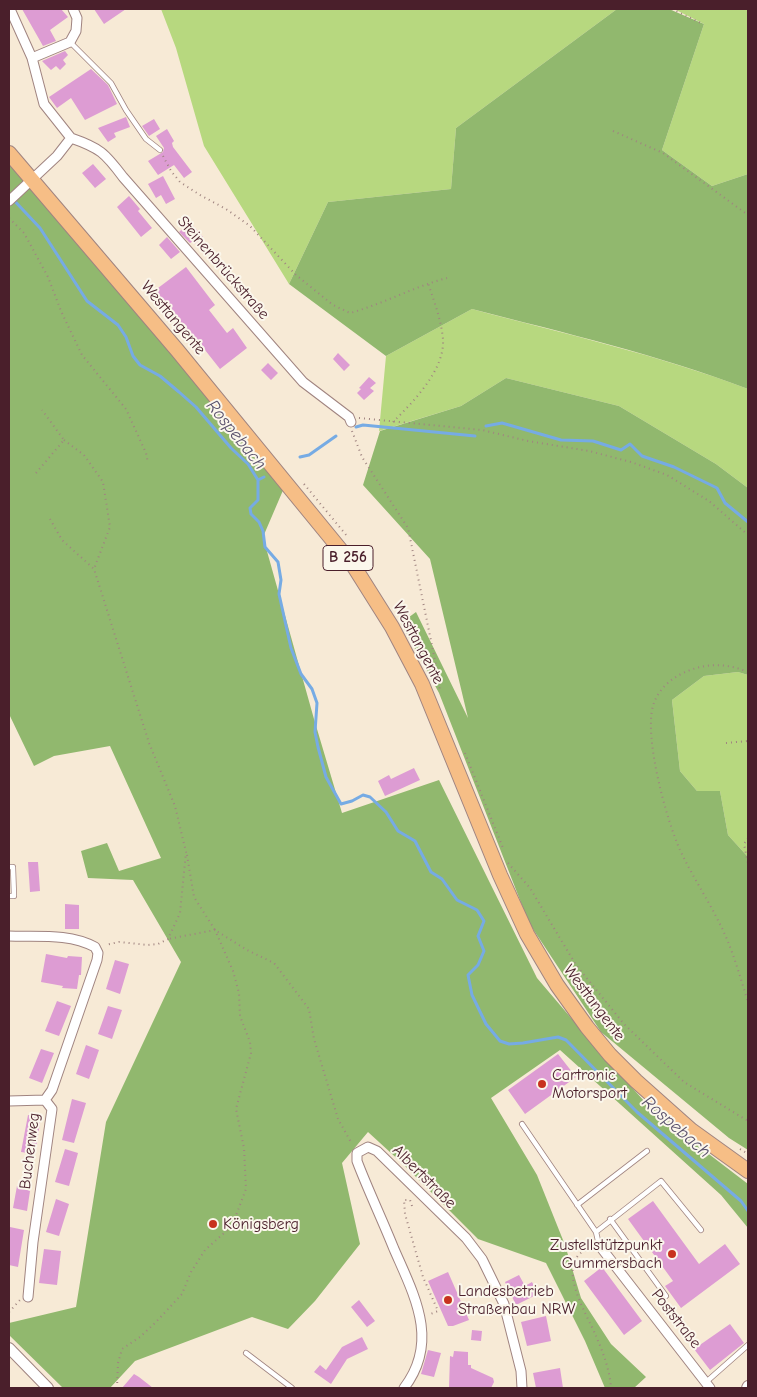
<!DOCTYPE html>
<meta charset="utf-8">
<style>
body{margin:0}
#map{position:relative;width:757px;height:1397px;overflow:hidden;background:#f7ead6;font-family:"Comic Neue",sans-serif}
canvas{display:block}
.frame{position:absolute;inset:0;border:10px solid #4a1f2b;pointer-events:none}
</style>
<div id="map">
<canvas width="757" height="1397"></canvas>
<div class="frame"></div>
</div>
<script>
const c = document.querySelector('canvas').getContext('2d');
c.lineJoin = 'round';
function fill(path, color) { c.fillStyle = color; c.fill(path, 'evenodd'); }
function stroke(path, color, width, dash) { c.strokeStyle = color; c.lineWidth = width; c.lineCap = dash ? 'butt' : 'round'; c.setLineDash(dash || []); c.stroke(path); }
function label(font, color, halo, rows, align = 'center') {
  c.font = font + ' "Comic Neue",sans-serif'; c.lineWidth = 4; c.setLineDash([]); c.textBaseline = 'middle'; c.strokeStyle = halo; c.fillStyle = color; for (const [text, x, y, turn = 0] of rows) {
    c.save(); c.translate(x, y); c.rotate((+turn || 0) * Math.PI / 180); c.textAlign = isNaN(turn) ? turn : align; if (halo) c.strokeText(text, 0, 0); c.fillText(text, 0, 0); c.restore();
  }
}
const green = new Path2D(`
 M161,9H617L456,128L451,189L328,202L289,284L204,146L176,48Z
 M674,9H748V174L712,186L662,150L704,24Z
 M472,309C565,334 659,355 748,389V488L716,464L619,406L506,378L461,406L379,431L386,356Z
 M738,672L748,675V857L728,835L720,791H697L680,771L672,700L704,676Z`);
const forest = new Path2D(`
 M617,9H669L704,24L662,150L712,186L748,174V389C659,355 565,333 472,309L386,356L289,284L328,202L451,189L456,128Z
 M9,162L28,182L284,488L263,537L314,719L342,813L439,780L537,978L600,1052L645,1102L697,1145L748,1184V1228L721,1195L560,1050L491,1098L537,1175L565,1245L581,1298L611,1344L646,1377L634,1388H605L585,1341L546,1263L478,1239L403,1164L368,1132L342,1163L360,1244L315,1301L288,1329L252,1317L135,1361L110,1388H63L9,1335V1323L76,1307L106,1122L181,962L133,880L88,878L81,851L107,843L119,871L161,858L110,746L54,756L34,766L9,714Z
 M506,378L619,406L716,464L748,488V675L738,672L704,676L672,700L680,771L697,791H720L728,835L748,857V1150L729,1138L601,1032L529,923L439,693L401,623L416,612L468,718L430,559L363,485L380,431L461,406Z`);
const stream = new Path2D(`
 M9,195L40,228L87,301L118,325L126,337L133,356L140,365L160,376L179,392L196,407L231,448L248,464L258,480V500L250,508L251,514L259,522L263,531L265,547L278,562L281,580L279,594L291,648L301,674L312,689L317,703L315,732L318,747L326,777L341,804L352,801L363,795L370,797L386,812L398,831L415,841L431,872L442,879L457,900L477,910L484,921L478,936L484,951L478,965L468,975L472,995L486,1024L500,1041L509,1044L523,1043L558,1037L566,1040L637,1112L741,1201L748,1211
 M486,426L502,423L561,440L593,441L621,450L630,444L642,456L674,467L717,488L725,503L748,522
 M356,427L363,425L475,436
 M300,457L309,455L336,436
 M258,480L264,477`);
const building = new Path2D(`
 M22,9H61L68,17L50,30L56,41L43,46Z
 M94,9H126L104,24Z
 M65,51L68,55L63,60L66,64L60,70L56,66L51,70L42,61Z
 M91,69L108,85L117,104L85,120L71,98L57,108L49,97Z
 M126,117L130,127L114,133L116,137L108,142L98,128Z
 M154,119L160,129L149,136L142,126Z
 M167,129L174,141L172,143L173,147L192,172L184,178L174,165L158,175L148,161L163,152L164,148L156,136Z
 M93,164L106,179L95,188L82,173Z
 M163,176L175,199L166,204L161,195L156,198L148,184Z
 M129,196L140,209L138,211L152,228L141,237L117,207Z
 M190,222L203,237L195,244L193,241L190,243L179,232Z
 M167,237L180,252L171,259L159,245Z
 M186,267L215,305L209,310L227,333L233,328L247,348L220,369L205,350L202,352L154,291Z
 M338,353L350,365L344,371L333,359Z
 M268,363L278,373L271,380L261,370Z
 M369,377L376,383L370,388L374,391L364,400L357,393L361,389L359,388Z
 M414,768L420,780L385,796L378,781L389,775L391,779Z
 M28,862H38L40,891L30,892Z
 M65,904L79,905V929H65Z
 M46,954L67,958L68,956L82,957L81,975H79L77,989L62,988L63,986L41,982Z
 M115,960L129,964L120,994L106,989Z
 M57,1001L71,1006L59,1036L45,1031Z
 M108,1006L122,1010L112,1039L98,1034Z
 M86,1045L99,1050L89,1079L76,1074Z
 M41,1049L54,1053L42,1083L29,1078Z
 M558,1054L576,1077L525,1114L508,1090Z
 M72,1099L86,1103L74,1143L62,1140Z
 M28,1115L41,1117L35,1154L21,1152Z
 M65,1149L78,1153L69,1186L55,1182Z
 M17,1186L30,1191L27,1211L13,1208Z
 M56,1199L69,1204L59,1236L46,1232Z
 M653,1201L699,1264L725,1244L740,1264L681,1308L665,1286L673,1281L628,1219Z
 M10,1227L24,1230L18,1267L9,1265V1236Z
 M44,1249L61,1251L57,1285L39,1283Z
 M602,1267L642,1321L624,1335L584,1281Z
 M448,1272L469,1320L453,1326H448L428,1281Z
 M519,1275L525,1286L532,1282L538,1294L516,1305L505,1282Z
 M359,1300L375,1321L367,1327L351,1307Z
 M546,1316L551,1341L527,1346L521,1322Z
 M730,1324L744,1343L710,1370L694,1349Z
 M472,1330L482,1331L481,1341L471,1340Z
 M362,1337L368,1349L347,1359L331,1384L314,1372L320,1365L326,1370L342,1347Z
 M428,1350L441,1353L434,1377L421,1374Z
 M454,1351L468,1352V1365H471V1368L493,1378L494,1382L491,1388H449L450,1356L453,1357Z
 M560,1368L563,1388H536L533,1373Z
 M134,1374L139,1377L153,1388H122Z`);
const path = new Path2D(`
 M672,9L703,24
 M613,131L663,153L748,215
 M163,156L171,171L180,182L200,195L226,209L250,226L296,275L333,305L350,313C383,304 413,287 447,278
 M9,218L24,233L48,277L61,311L82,355L126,409L146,453L148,463
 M359,418L482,430L528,441L589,451L631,462L667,475L709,501L748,535
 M393,422C413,402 445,370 443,339C441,319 434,301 428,283
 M352,431L362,457L408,528L440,685L439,692
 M64,440L84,455L103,482L110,527L94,569
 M36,473L64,440L42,410
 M304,484L347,536
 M50,519L62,540L94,569L149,743L175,806L186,852L180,913L168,939L158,944L148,945L119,942L105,945
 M748,672C724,662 702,663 679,675C667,682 657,692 653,706C644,737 666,819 680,850C694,880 713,907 726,937C735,958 741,980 748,1002
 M726,743L748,741
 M465,753L503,848
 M748,838L744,844L748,864
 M187,855L194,897L215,930L247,950L274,963L309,1009L314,1039L338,1119L352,1144
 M508,863L530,888L576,965L624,1024L684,1082L748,1121
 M740,1149L748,1154
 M412,1206L410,1200H404L405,1214L423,1277L438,1311L428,1315
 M590,1248C552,1261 587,1314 596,1336C603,1352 610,1371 611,1388
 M9,1312L20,1300
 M117,1388L118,1363L122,1349L140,1337L156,1322L182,1294L191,1272L205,1250L232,1226L246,1189L244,1148L236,1109L251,1053L250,1042L240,1016L239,993L233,971L215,930L168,939`);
const service = new Path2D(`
 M70,42L111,83L126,110L146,139L160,150
 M9,867H13L14,896H9
 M522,1124L596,1232
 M577,1205L647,1151
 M610,1219L666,1296
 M599,1245L596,1232L661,1181L701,1230
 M246,1353L292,1388
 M705,1383L748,1345`);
const minor = new Path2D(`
 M32,58L70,42L76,31L77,18L73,9
 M71,138C100,148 105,153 123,177L303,382L349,417L351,422
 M9,201L57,156L71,138L44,104L32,58L10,9
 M9,936C38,937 69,933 95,947L98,953L97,960L52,1090L45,1100
 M9,1101L45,1100L52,1109L33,1242L28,1297
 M599,1245L710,1388
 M404,1388C440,1341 414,1295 394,1249C382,1219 368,1190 357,1161V1153L368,1147L377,1151L466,1238L482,1259L504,1304L521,1371L522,1388`);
const tertiary = new Path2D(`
 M9,1348L48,1388
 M747,1388L748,1386`);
const primary = new Path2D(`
 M9,153L177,350L353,565L392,627L422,684L500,875L527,934L557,985L587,1027L610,1055L636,1081L691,1130L748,1171`);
const markers = [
 [542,1084,5,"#c8321e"],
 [213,1224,5,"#c8321e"],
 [672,1254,5,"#c8321e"],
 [448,1300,5,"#c8321e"]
];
const shields = [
 [348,558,50]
];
const shieldNames = [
 ["B 256",348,558]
];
const streetNames = [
 ["Steinenbrückstraße",223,268,49],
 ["Westtangente",173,318,50],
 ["Westtangente",418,643,62],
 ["Westtangente",594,1003,53],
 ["Buchenweg",30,1151,-83],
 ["Albertstraße",424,1177,45],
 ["Poststraße",676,1319,52]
];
const poiNames = [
 ["Cartronic",552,1075],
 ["Motorsport",552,1093],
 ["Königsberg",223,1224],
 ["Zustellstützpunkt",662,1245,"right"],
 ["Gummersbach",662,1263,"right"],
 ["Landesbetrieb",458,1291],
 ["Straßenbau NRW",458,1309]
];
const waterNames = [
 ["Rospebach",236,435,51],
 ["Rospebach",676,1127,41]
];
fill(green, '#b7d87f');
fill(forest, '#91b86e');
stroke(stream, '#76abe4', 3);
fill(building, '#dd9cd3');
stroke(service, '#a08480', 6);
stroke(minor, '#a08480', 11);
stroke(tertiary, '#a08480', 12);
stroke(primary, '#a08480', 16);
stroke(path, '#a08480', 2, [1, 4]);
stroke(service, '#fff', 4.5);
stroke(minor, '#fff', 9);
stroke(tertiary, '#fff', 10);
stroke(primary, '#f6be86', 14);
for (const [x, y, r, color] of markers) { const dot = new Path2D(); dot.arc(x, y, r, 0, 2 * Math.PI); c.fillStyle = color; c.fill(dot); stroke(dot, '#fbf7ec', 2); }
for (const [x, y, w] of shields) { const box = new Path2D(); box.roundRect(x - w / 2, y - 12.5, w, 25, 4); c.fillStyle = '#fbf7ec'; c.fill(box); stroke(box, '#4a1f2b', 1); }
label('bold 15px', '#4a1f2b', null, shieldNames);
label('16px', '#4a1f2b', '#fbf7ec', streetNames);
label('16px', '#4a1f2b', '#fbf7ec', poiNames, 'left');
label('italic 18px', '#59506c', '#fbf7ec', waterNames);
</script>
